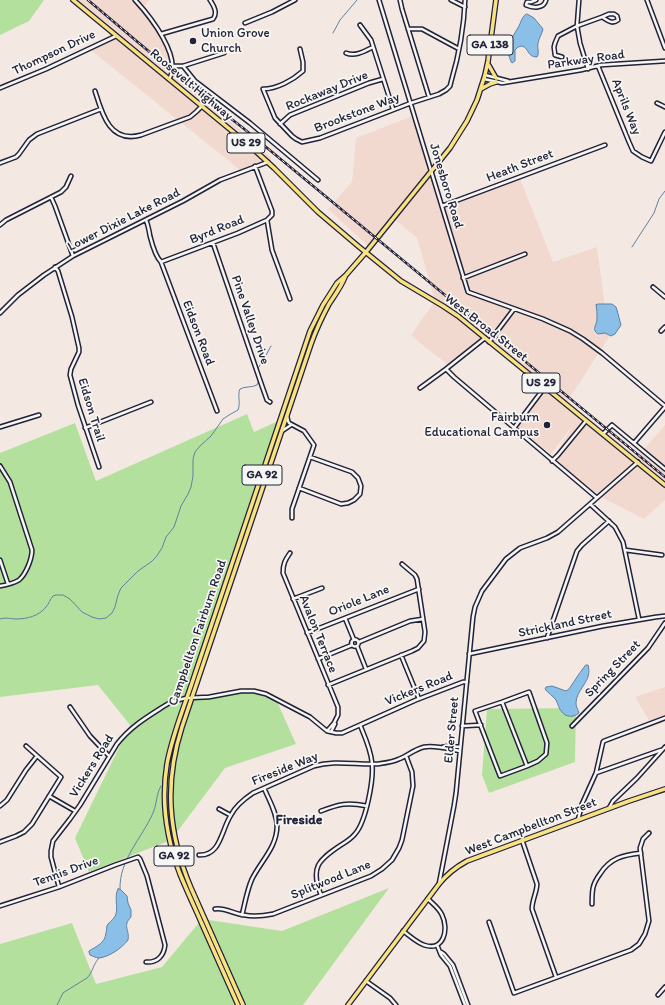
<!DOCTYPE html>
<style>
body{margin:0}
canvas{display:block;background:#f4e9e2}
</style>
<canvas width="665" height="1005"></canvas>
<script>
const c = document.querySelector('canvas').getContext('2d');
c.lineJoin = 'round';
function fill(path, color) { c.fillStyle = color; c.fill(path, 'evenodd'); }
function stroke(path, color, width, dash) { c.strokeStyle = color; c.lineWidth = width; c.lineCap = dash ? 'butt' : 'round'; c.setLineDash(dash || []); c.stroke(path); }
function label(font, color, halo, rows, align = 'center') {
  c.font = font + ' Itim,sans-serif'; c.lineWidth = 3.5; c.setLineDash([]); c.textBaseline = 'middle'; c.strokeStyle = halo; c.fillStyle = color; for (const [text, x, y, turn = 0] of rows) {
    c.save(); c.translate(x, y); c.rotate((+turn || 0) * Math.PI / 180); c.textAlign = isNaN(turn) ? turn : align; if (halo) c.strokeText(text, 0, 0); c.fillText(text, 0, 0); c.restore();
  }
}
const built = new Path2D(`
 M75,0H149L142,10L161,38L179,76L272,158L266,163L242,172L229,161L88,48L116,33Z
 M415,115L442,204L519,176L553,262L597,247L609,337L567,402L548,387L489,338L450,366L426,348L411,335L435,301L417,238L393,218L369,247L328,209L352,182L356,138Z
 M545,391L578,418L587,417L637,457L665,425V500L644,519L599,496L550,463L574,424L551,454L518,428Z
 M665,687V717L650,722L635,697Z`);
const green = new Path2D(`
 M0,0H44L29,21L0,35Z
 M247,414L254,432L285,418L271,461L188,697L224,694L248,688L275,697L296,744L225,768L171,840L89,872L75,838L130,725L98,685L0,697V453L75,423L96,481Z
 M576,708L575,762L489,793L482,775L487,709Z
 M389,888L303,1005H0V944L72,923L96,984L162,967L202,919L282,931Z`);
const water = new Path2D(`
 M527,14L534,18L543,29C542,34 539,38 538,43C537,47 539,50 538,55L537,57C527,57 529,48 522,46L518,47L515,50V61L512,63C510,61 507,49 507,46L519,26L522,19L524,16Z
 M599,304H612L616,307L617,310L621,325L615,334L611,336L605,333L598,334C591,329 597,325 597,319C597,314 597,309 596,305Z
 M586,665H588C593,682 576,688 576,704C576,706 578,710 579,713C575,717 566,718 562,712C559,709 558,704 556,700C553,696 548,693 545,689L546,687L552,686L566,691L569,689L579,674Z
 M118,889H120L127,896L128,903L131,910V917C122,926 130,930 128,940C122,948 109,957 99,958C96,958 93,956 90,955L89,952V951C97,946 105,943 106,933C107,930 106,926 108,924C111,921 115,918 116,914C118,906 114,896 118,889Z`);
const stream = new Path2D(`
 M333,33L340,20L357,0
 M632,247L654,213L659,199L665,191
 M257,370L265,357L271,346
 M0,619C6,617 11,619 16,619C27,619 39,616 46,607C49,604 50,599 53,596L56,595H63L70,599L82,612L92,617L99,619L106,618L112,613L115,607L118,595L121,588L138,571L151,562L156,557L162,548L166,537L174,527L181,506L188,494L191,487L193,476V459L195,452L200,446L211,436L223,419L229,415L238,410C241,402 237,396 240,389C245,386 251,388 257,385L259,380
 M120,889C119,860 142,838 153,813C157,804 156,794 161,786
 M57,1005L63,993L66,991L87,978C93,972 93,964 99,958`);
const minor = new Path2D(`
 M135,0C150,16 183,58 169,79
 M379,0L468,292L543,319L570,331L583,339L602,353L665,406
 M400,0L402,9L429,97
 M451,0L465,7
 M536,0L531,2H527L526,5C533,8 544,9 546,0
 M579,0L577,26L580,43L588,69
 M647,0L665,48
 M609,14H614L617,16L618,20C612,25 607,20 602,17Z
 M245,23L272,12L295,0
 M360,25L371,40L393,109
 M408,29H422L459,49
 M161,34L213,19C218,13 214,6 210,0
 M300,49L303,62V71C293,80 277,89 263,89L275,118L292,136L296,139L302,142L320,138L411,103L439,94L446,90L450,86L451,82C459,55 464,27 465,0
 M346,53C355,57 365,51 373,47
 M562,57L555,55L554,47L555,43L558,36L577,26L602,17
 M173,66H183L224,53
 M183,66L195,81L250,123L318,180
 M598,66L629,142L633,151L642,157L651,161L665,132
 M485,75L508,81
 M484,79L502,83L581,70L601,65L665,61
 M0,88L46,69L116,36
 M95,91C102,114 110,144 141,135L190,117L196,112L201,107
 M657,103L665,107
 M280,124L290,115L369,83L383,79
 M0,163L16,157L19,154L29,140L37,134L101,109
 M51,197L55,206L73,256
 M442,206L605,145
 M146,220C148,225 149,230 150,236C152,244 155,256 161,262L238,233L267,220L272,215V211L255,166
 M267,220L272,250L290,299
 M0,225L6,220L61,192L66,187L71,176
 M213,243L262,386L267,400L270,402
 M161,262L217,411
 M55,267L58,271L72,317L79,348V352L71,369L70,375L78,405L99,467
 M463,278L525,254
 M653,287L665,297
 M0,313L18,295L44,275L73,256L183,201L220,180L268,162
 M661,331L665,327
 M489,342L514,309
 M446,369L454,377L597,498
 M420,388L446,369L485,338
 M287,416L288,421L289,423L304,431L314,445L292,509V518
 M0,427L39,415
 M85,428L151,402
 M514,428L545,387
 M282,431L291,425
 M603,434L612,425L665,469
 M634,443L665,407
 M552,461L558,455L586,421
 M0,466L10,482L32,550C32,559 26,574 19,580C14,583 6,585 0,586
 M299,488L341,504L348,503L354,500L360,494L361,486L358,478L352,472L310,457
 M590,504L615,527L623,542L639,619
 M625,550L662,555
 M290,553C285,560 283,564 283,573L338,707V715L334,723L335,724L331,732
 M0,560L8,584
 M293,599L322,588
 M345,618L354,640
 M307,633L419,589
 M547,638L577,551L582,545L609,521
 M351.5 643a3.5 3.5 0 1 1 7 0a3.5 3.5 0 1 1-7 0Z
 M359,642L410,621L423,619
 M357,646L366,669
 M469,654L603,626L656,617L665,616
 M401,655L419,699
 M318,659L352,645
 M328,685L412,651L418,648L424,641L425,632L417,579L415,575L402,564
 M502,702L527,766L500,776L475,711Z
 M502,702L529,692L547,743L546,754L538,761L527,766
 M70,707L90,736L109,756
 M462,726L481,725
 M572,726L648,648L665,623
 M327,731L334,723
 M443,747L449,746L460,747
 M596,773L661,750
 M49,796L75,811
 M0,806L7,800L26,770L37,756
 M609,808L613,801L637,778L665,747
 M219,809L230,815
 M321,811C339,804 347,802 367,806
 M578,820L582,804L596,773L603,742L604,741L665,718
 M522,840L537,884C537,892 532,900 532,909L556,977
 M0,842L16,836L24,832L32,824L61,777L26,746
 M199,855C221,856 221,830 231,815C236,805 244,799 253,793L314,766C335,760 356,765 378,764C385,763 393,762 399,759C407,756 415,749 424,747C436,745 448,749 460,751
 M439,884L454,806L456,793L473,617L475,607L482,591L506,559L520,548L547,538L558,532L638,462
 M59,887L51,857V851L53,841L56,837L70,819L80,805L117,744C132,725 149,716 169,703L173,701L187,698L209,697L241,691H254L266,694L310,717L327,731L336,733H342L416,700L463,682H467
 M321,895C310,868 318,860 341,845C346,842 351,839 355,834C366,822 374,779 372,763C371,750 365,737 360,725
 M592,904C592,899 592,893 593,888C594,883 597,878 600,874C610,858 623,855 641,853
 M0,906L59,887L115,865L138,857L140,859L147,876L165,945C164,956 157,963 146,962
 M215,909C224,907 234,914 244,915C254,917 263,916 273,914L371,876L382,869L392,860L399,848L402,840L413,786L412,772L406,756
 M242,915C245,903 247,890 252,879C261,861 277,847 277,826C277,813 269,800 264,788
 M489,922L514,993L631,950L639,944L645,934L649,921L640,848L643,839L649,833
 M403,931C410,936 416,942 424,945C444,952 449,929 442,915C439,908 433,904 428,899
 M437,945L441,955L450,966L465,1005
 M441,952L444,954L453,965L468,1005
 M366,981L390,998L396,1005
 M658,995L665,987`);
const major = new Path2D(`
 M73,0L249,145L274,168L318,212L358,246L401,281L443,306L458,316L665,485
 M488,64L496,78
 M481,89L490,84L496,82
 M238,1005C226,978 214,951 202,924C195,908 187,891 180,874C167,840 161,801 167,764C172,736 183,710 192,683L310,331L323,305L337,283L346,275L366,252L450,148L467,121L477,100L485,75L488,61L496,0
 M243,1005L191,888C168,834 164,783 182,727L311,344C316,330 322,317 329,304C335,295 341,287 345,277
 M348,1005L439,884C447,874 456,867 467,861L629,801L665,789`);
const rail = new Path2D(`
 M88,0C139,43 190,87 243,128L665,477`);
const markers = [
 [193,41,4,"#22223b"],
 [547,425,4,"#22223b"]
];
const shields = [
 [490,45,46],
 [246,143,38],
 [541,383,38],
 [262,475,40],
 [174,856,40]
];
const shieldNames = [
 ["GA 138",490,45],
 ["US 29",246,143],
 ["US 29",541,383],
 ["GA 92",262,475],
 ["GA 92",174,856]
];
const poiNames = [
 ["Union Grove",201,34],
 ["Church",201,49],
 ["Fairburn",539,418,"right"],
 ["Educational Campus",539,433,"right"]
];
const streetNames = [
 ["Thompson Drive",54,53,-25],
 ["Parkway Road",586,60,-8],
 ["Roosevelt Highway",191,85,40],
 ["Rockaway Drive",327,91,-22],
 ["Aprils Way",626,107,68],
 ["Brookstone Way",357,113,-21],
 ["Heath Street",520,166,-21],
 ["Jonesboro Road",446,186,73],
 ["Lower Dixie Lake Road",124,220,-27],
 ["Byrd Road",217,230,-22],
 ["Pine Valley Drive",250,320,71],
 ["West Broad Street",486,328,38],
 ["Eidson Road",198,333,69],
 ["Eidson Trail",91,410,73],
 ["Oriole Lane",359,601,-22],
 ["Strickland Street",565,624,-12],
 ["Campbellton Fairburn Road",198,633,-71],
 ["Avalon Terrace",318,634,68],
 ["Spring Street",613,669,-46],
 ["Vickers Road",419,689,-22],
 ["Elder Street",452,730,-85],
 ["Vickers Road",92,766,-58],
 ["Fireside Way",285,769,-22],
 ["West Campbellton Street",531,827,-21],
 ["Tennis Drive",66,872,-20],
 ["Splitwood Lane",331,880,-22]
];
const neighbourhoodNames = [
 ["Fireside",299,820]
];
fill(built, '#f2d9cf');
fill(green, '#b4e09e');
fill(water, '#8abfe7');
stroke(water, '#6080a2', 1);
stroke(stream, '#6080a2', 1);
stroke(minor, '#22223b', 5.5);
stroke(major, '#22223b', 6);
stroke(minor, '#f6f6f2', 2.5);
stroke(major, '#f8e281', 3.5);
stroke(rail, '#22223b', 2.5);
stroke(rail, '#f6f6f2', 1, [3]);
for (const [x, y, r, color] of markers) { const dot = new Path2D(); dot.arc(x, y, r, 0, 2 * Math.PI); c.fillStyle = color; c.fill(dot); stroke(dot, '#f6f6f2', 1.5); }
for (const [x, y, w] of shields) { const box = new Path2D(); box.roundRect(x - w / 2, y - 10, w, 20, 3); c.fillStyle = '#f6f6f2'; c.fill(box); stroke(box, '#22223b', 1); }
label('bold 12px', '#22223b', null, shieldNames);
label('13px', '#22223b', '#f6f6f2', poiNames, 'left');
label('13px', '#22223b', '#f6f6f2', streetNames);
label('bold 14px', '#22223b', '#f6f6f2', neighbourhoodNames);
</script>
